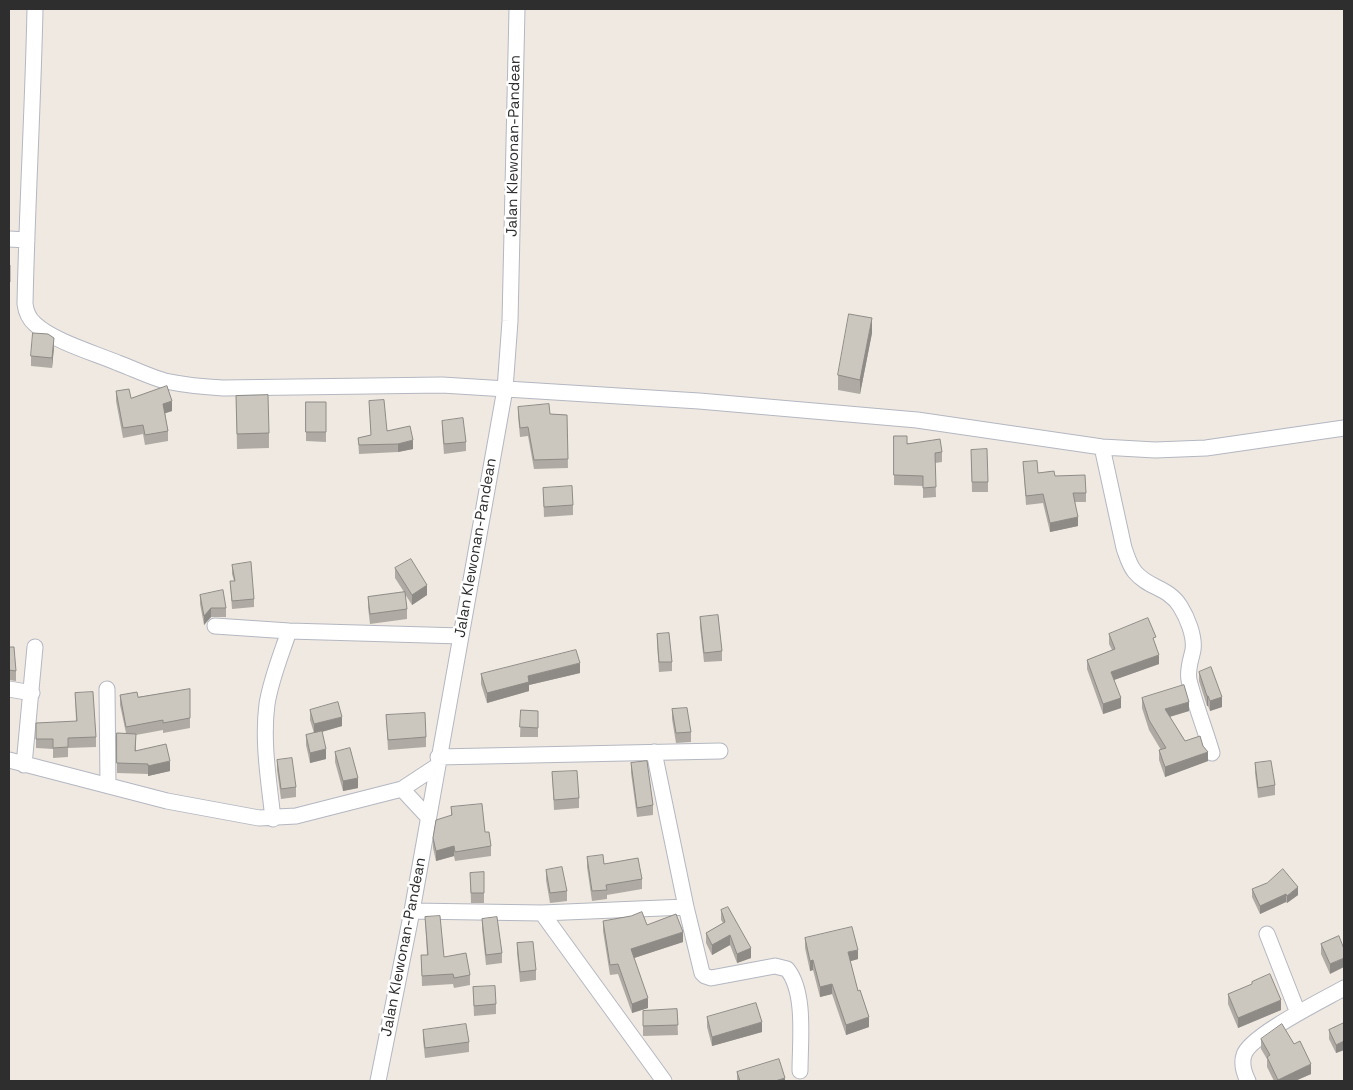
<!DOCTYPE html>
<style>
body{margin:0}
#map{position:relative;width:1353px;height:1090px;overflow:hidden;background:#efe9e1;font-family:"Space Grotesk",sans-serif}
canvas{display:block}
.frame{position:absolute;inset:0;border:10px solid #2e2e2e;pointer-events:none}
</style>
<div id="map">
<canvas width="1353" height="1090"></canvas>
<div class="frame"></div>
</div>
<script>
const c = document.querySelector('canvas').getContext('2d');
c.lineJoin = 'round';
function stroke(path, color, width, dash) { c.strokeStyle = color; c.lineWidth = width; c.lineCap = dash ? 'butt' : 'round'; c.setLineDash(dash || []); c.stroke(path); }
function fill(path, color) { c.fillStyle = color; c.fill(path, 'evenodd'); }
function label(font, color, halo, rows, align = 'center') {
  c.font = font + ' "Space Grotesk",sans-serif'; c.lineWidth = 5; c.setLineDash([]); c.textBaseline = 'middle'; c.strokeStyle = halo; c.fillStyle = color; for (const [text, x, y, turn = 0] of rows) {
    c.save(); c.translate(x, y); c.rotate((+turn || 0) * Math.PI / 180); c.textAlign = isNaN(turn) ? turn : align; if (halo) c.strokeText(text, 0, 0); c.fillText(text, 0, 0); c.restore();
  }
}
const minor = new Path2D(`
 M35,9C33,107 27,205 25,304C26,312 28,318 35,324C53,341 94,353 118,363C134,369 150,377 165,381C185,385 203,387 223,388L442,385L699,401L917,420L1102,447L1155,450L1206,448L1344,428
 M9,239L27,240
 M1102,447L1124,548C1127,556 1129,565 1135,572C1148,588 1168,587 1180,606C1187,617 1195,636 1193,650C1191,660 1187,669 1189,680C1195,704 1205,729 1212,753
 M215,626L289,631L461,636
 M9,689L32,693
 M107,689L108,786
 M654,752L686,907L702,973L705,976L711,978L775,966L787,969C806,992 800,1041 800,1071
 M438,757L720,751
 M9,760L167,801L259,818L296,816L402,789L437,766
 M24,765L35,647
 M402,789L428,817
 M273,819C269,781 262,742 267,704C271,679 281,655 289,631
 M412,911L542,913L686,907
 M542,913L664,1081
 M1267,934L1298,1013
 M378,1081L412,911L505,389L510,321L517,9
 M1248,1081C1244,1073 1241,1064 1244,1055C1249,1036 1325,999 1344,988`);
const wall = new Path2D(`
 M9,265H10V292H9Z
 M872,333L860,394L838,390V375Z
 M54,347L52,368L31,366V356Z
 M116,391L131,398L172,411L165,413L168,431V441L145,445L143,434L123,438L116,401Z
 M236,396L269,433V448L237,449Z
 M369,401L387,431L413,449L398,452L359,454L358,438L371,435Z
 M306,402H326V442L306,441Z
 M518,407L550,414L567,415L568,468L534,469L528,436L520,437L518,416Z
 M442,421L466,442V451L444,454L442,430Z
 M894,436L907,443L942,452V462L935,463L936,497L923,498V486L894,485Z
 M971,450L988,482V492H972Z
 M1023,462L1038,473L1055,476L1086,493V502H1075L1078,526L1050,532L1043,503L1026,505Z
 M543,488L573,505V515L544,517Z
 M232,565L254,599V607L232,609L230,581H234L232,574Z
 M395,568L427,595L412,605L405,594L407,609V619L370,624L368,607V597L404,592L395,578Z
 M200,595L226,608V617H211L204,625L200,604Z
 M700,617L722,651V661L704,662L700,627Z
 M657,634L672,662V671L659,672L657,644Z
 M1109,634L1156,645L1159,664L1114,680L1121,708L1103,714L1087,669V660L1112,650L1109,644Z
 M9,647L16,671V681L9,680Z
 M1199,672L1222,707L1210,711L1208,706H1207L1199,681Z
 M580,673L529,685V691L487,703L481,684V674Z
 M190,689V728L163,733V730L136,735V751L170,771L148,776V774L117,773V733H126L120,705V695L138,697Z
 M75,693L96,737V747L68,748V757L53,758V749L36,748V739L76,721Z
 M1142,698L1189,711L1170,717L1185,741L1208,761L1165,777L1159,760V750H1161L1149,730L1142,708Z
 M672,709L691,732V742L676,743L672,719Z
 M310,710L342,726L322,732L326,759L310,763L306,745V735L314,733L310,720Z
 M521,710L538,711V737H520Z
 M386,715L426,737V747L388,750Z
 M335,752L358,788L343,791L335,762Z
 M277,760L296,787V797L281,799L277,770Z
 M631,763L653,805V815L637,817L631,773Z
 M1255,763L1275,785V795L1258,798L1255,773Z
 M552,772L579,798V808L554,810Z
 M451,807L485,832L491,846V856L455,861L454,856L436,861L433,848V838L451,815Z
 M587,857L642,879V889L607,895V899L592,901L587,867Z
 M546,870L567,891V901L550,903L546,880Z
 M484,872V903H471L470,873Z
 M1252,889L1298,895L1287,903L1286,902L1260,914L1252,897Z
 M721,910L751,958L737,963L730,945L712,955L706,943V933L723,923L721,920Z
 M425,917L444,957L470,975V985L454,988L453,984L422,986L421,955H427Z
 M482,919L502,953V963L486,965L482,929Z
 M603,921L647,925L683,942L634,958L648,1008L632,1013L618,974L610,975L603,931Z
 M1339,936L1330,974L1321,954V944Z
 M805,938L858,959L850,961L858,991L869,1027L846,1035L832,994L820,997L813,970L810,971L805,948Z
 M517,943L536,970V980L520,982L517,953Z
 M1252,982L1281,1010L1238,1028L1228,1004V994L1252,985Z
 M473,987L496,1004V1014L474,1016Z
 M677,1009L678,1035L643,1036V1011Z
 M707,1017L762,1032L712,1046L707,1027Z
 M1344,1023V1050L1336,1053L1329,1039V1030Z
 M423,1030L469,1042V1052L425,1058L423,1040Z
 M1261,1039L1294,1044L1311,1074L1295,1081H1274L1267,1067V1059L1261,1049Z
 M737,1072L785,1081H737Z`);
const shadedWall = new Path2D(`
 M872,318V333L860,394V380Z
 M54,338V347L52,368V358Z
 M172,401V411L163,414V404Z
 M413,440V449L398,452V444Z
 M1078,517V526L1050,532V523Z
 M427,585V595L412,605V595Z
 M211,608V617L204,625V616Z
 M1159,655V664L1111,681V672Z
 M580,663V673L529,685V691L487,703V693L528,676Z
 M1207,696H1208V706H1207Z
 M1222,697V707L1210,711V701Z
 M1121,698V708L1103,714V704Z
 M1189,702V711L1165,718V709Z
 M342,717V726L314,734V724Z
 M326,749V759L310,763V753Z
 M1208,752V761L1165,777V767Z
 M170,761V771L148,776V766Z
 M358,778V788L343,791V781Z
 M454,846V856L436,861V851Z
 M1298,887V895L1287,903V896Z
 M1286,894V902L1260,914V906Z
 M683,932V942L631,959V949Z
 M730,935V945L712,955V945Z
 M751,948V958L737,963V954Z
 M858,950V959L848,962V952Z
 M1344,958V967L1330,974V964Z
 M813,960V970L810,971V961Z
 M832,984V994L820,997V987Z
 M648,998V1008L632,1013V1004Z
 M1281,1000V1010L1238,1028V1018Z
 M869,1017V1027L846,1035V1025Z
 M762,1022V1032L712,1046V1037Z
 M1344,1041V1050L1336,1053V1045Z
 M1311,1064V1074L1295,1081H1278V1080Z
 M785,1078V1081H775Z`);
const building = new Path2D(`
 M9,265H10V282H9Z
 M849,314L872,318L860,380L838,375Z
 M33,333L48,334L54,338L52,358L31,356Z
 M167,386L172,401L163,404L168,431L145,435L143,425L123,428L116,391L129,389L131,398Z
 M268,395L269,433L237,434L236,396Z
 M384,400L387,431L410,426L413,440L398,444L359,445L358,438L371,435L369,401Z
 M306,402H326V432H306Z
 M549,404L550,414L567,415L568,459L534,460L528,427L520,428L518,407Z
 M463,418L466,442L444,444L442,421Z
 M894,436H907V444L940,439L942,452L935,453L936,487L923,488V476L894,475Z
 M987,449L988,482H972L971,450Z
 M1037,461L1038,473L1054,471L1055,476L1085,475L1086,493H1073L1078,517L1050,523L1043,494L1026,496L1023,462Z
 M572,486L573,505L544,507L543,488Z
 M411,559L427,585L412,595L395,568Z
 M251,562L254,599L232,601L230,581H235L232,565Z
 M223,590L226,608H211L204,616L200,595Z
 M405,592L407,609L370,614L368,597Z
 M718,615L722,651L704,653L700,617Z
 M1148,618L1156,637L1153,638L1159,655L1111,672L1121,698L1103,704L1087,660L1115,649L1109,634Z
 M669,633L672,662H659L657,634Z
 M9,647H14L16,671L9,670Z
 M576,650L580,663L528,676L529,682L487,693L481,674Z
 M1211,667L1222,697L1210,701L1208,696H1207L1199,672Z
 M1184,685L1189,702L1165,709L1185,741L1200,736L1203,746L1208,752L1165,767L1159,750L1166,748L1149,720L1142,698Z
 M190,689V718L163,723V720L126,727L120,695L137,692L138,697Z
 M93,692L96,737L68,738V747L53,748V739H36V723L77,721L75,693Z
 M338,702L342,717L314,724L310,710Z
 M687,708L691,732L676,733L672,709Z
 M521,710L538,711V728L520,727Z
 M425,713L426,737L388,740L386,715Z
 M322,731L326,749L310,753L306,735Z
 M117,733L136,734L135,751L166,744L170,761L148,766V764L117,763Z
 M350,748L358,778L343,781L335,752Z
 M292,758L296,787L281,789L277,760Z
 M647,761L653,805L637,808L631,763Z
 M1271,761L1275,785L1258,788L1255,763Z
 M577,771L579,798L554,800L552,772Z
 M482,804L485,832H489L491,846L455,852L454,846L436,851L433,838L436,820L452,815L451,807Z
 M603,855L604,864L638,858L642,879L606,885L607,890L592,891L587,857Z
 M562,867L567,891L550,893L546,870Z
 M1283,869L1298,887L1287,896L1286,894L1260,906L1252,889L1267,883Z
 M484,872V893H471L470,873Z
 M728,907L751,948L737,954L730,935L712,945L706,933L725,922L721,910Z
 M642,912L647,925L676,914L683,932L631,949L648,998L632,1004L618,964L610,965L603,921L631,916Z
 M440,916L444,957L466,953L470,975L454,978L453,974L422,976L421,955H428L425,917Z
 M497,917L502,953L486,955L482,919Z
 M852,927L858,950L848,952L858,991L860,990L869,1017L846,1025L832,984L820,987L813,960L810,961L805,938Z
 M1339,936L1344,949V958L1330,964L1321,944Z
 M533,942L536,970L520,972L517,943Z
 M1270,974L1281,1000L1238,1018L1228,994L1252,984V982Z
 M495,986L496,1004L474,1006L473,987Z
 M756,1003L762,1022L712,1037L707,1017Z
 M677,1009L678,1025L643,1026V1011Z
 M1344,1023V1041L1336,1045L1329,1030Z
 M466,1024L469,1042L425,1048L423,1030Z
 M1282,1024L1294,1044L1300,1041L1311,1064L1278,1080L1267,1057L1270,1055L1261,1039Z
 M779,1059L785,1078L775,1081H740L737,1072Z`);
const streetNames = [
 ["Jalan Klewonan-Pandean",514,146,-89],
 ["Jalan Klewonan-Pandean",476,548,-80],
 ["Jalan Klewonan-Pandean",404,947,-79]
];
stroke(minor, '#b4b7c1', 17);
stroke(minor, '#fff', 15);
fill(wall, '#afaba4');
fill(shadedWall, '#8e8b86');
fill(building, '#cbc7bf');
stroke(building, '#8e8b86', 1);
label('15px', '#2e2e2e', '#fff', streetNames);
</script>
